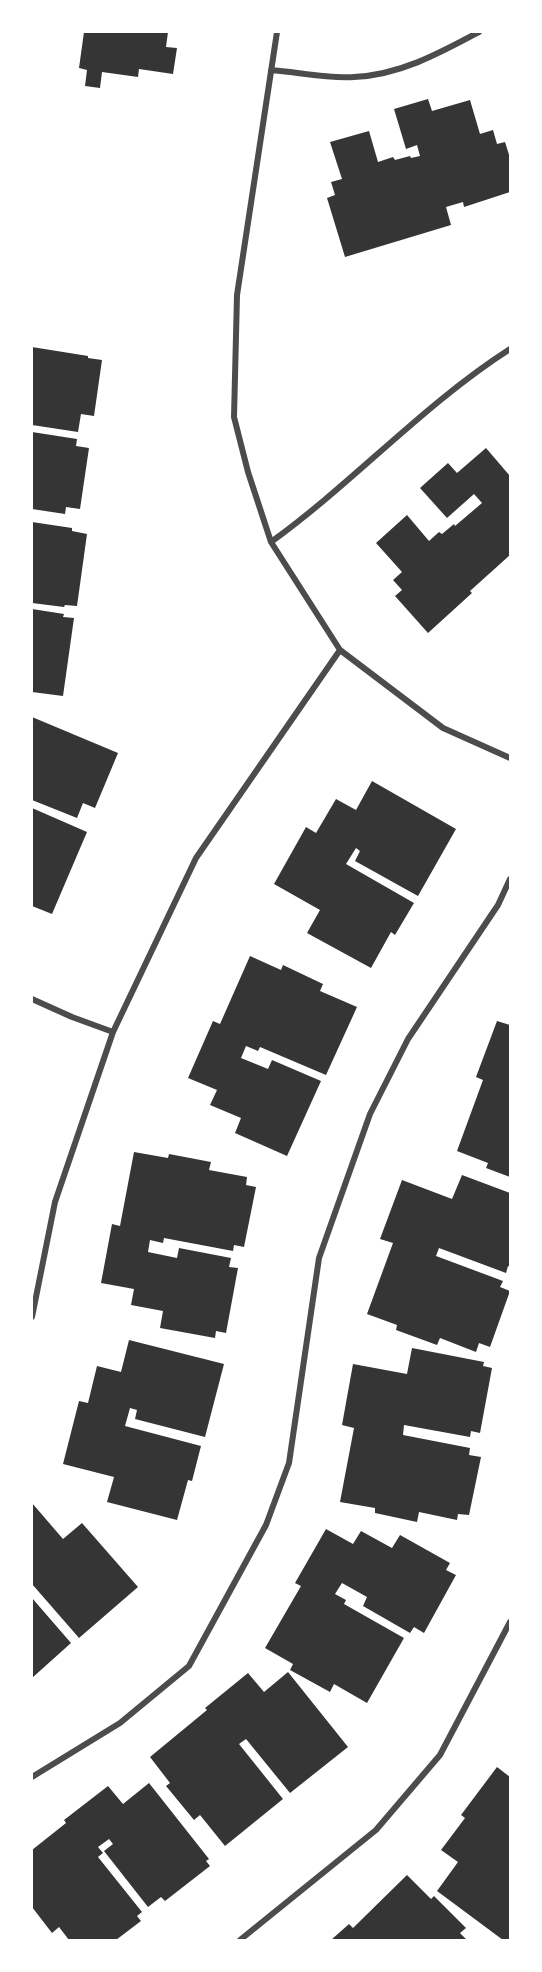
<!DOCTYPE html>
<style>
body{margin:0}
#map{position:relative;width:542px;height:1972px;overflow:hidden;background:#fff;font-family:Figtree,sans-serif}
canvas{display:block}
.frame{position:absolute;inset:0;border:33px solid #fff;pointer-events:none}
</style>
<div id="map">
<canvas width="542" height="1972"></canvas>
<div class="frame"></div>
</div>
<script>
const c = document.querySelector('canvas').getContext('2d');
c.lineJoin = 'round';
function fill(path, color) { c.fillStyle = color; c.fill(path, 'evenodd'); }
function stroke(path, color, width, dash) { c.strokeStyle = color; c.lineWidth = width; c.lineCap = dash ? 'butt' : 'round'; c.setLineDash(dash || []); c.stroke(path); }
const building = new Path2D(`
 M84,32H168L166,47L177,48L173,74L139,69L138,77L102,72L100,88L85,86L87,70L79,68Z
 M428,99L432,111L470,100L480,134L493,130L497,144L505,142L510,158V192L464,207L463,202L446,207L451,225L345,257L327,198L335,195L331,182L342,179L330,142L369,131L378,162L393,157L395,160L410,156L411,158L420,156L417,145L406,149L394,109Z
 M32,347L88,356V358L102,360L94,416L81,414L78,432L32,425Z
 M32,432L77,439L76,446L89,448L80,509L66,507L65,514L32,509Z
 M486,448L510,476V555L470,591L472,593L428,633L395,596L402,590L393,580L402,572L376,543L407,515L429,541L439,532L442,534L454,524L455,526L482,503L474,494L447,518L420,488L448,463L457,473Z
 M32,522L72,528V531L87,534L77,606L65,605L64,607L32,603Z
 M32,609L64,614L63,617L74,618L63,696L32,692Z
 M32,717L118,753L95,808L83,803L77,818L32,800Z
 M372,781L456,829L418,896L355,861L360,851L356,848L346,864L414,903L395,935L391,932L371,968L307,933L320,910L274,884L306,827L316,833L336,799L356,810Z
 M32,808L87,832L52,914L32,906Z
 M250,956L281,970L283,965L323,984L320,991L357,1007L326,1075L260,1047L258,1051L246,1046L241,1058L268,1069L272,1060L321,1081L287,1156L235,1133L241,1118L210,1105L217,1090L188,1078L213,1021L220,1024Z
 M497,1021L510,1025V1177L486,1168L488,1163L457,1151L483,1080L476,1077Z
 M134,1152L168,1158L169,1154L211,1162L209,1170L247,1177L246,1185L256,1187L244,1247L234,1245L233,1251L164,1238L163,1243L150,1240L148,1252L177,1258L179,1248L231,1258L229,1267L238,1268L226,1333L216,1331L215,1338L160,1328L163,1311L131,1305L134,1289L101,1283L112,1224L120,1226Z
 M462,1175L510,1193V1267L508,1266L506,1273L439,1248L436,1256L503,1281L500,1287L510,1291L490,1347L479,1343L476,1352L440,1338L437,1345L396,1330L397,1325L367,1314L393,1243L380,1239L402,1180L452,1199Z
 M129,1340L224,1364L205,1437L135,1419L137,1410L130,1408L125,1426L201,1446L192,1481L188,1480L177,1520L107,1502L114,1477L63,1464L79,1401L88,1403L97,1366L121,1372Z
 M412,1348L484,1362L483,1366L492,1368L480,1433L471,1431L470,1437L404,1425L403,1435L470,1448L469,1455L481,1457L469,1515L458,1514L457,1520L419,1512L417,1522L375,1513V1508L340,1502L354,1428L342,1425L353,1364L407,1374Z
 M32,1503L63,1539L82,1523L138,1587L79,1638L32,1584Z
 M326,1529L353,1544L361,1531L392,1548L400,1535L450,1563L446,1570L456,1575L424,1633L414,1627L410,1633L363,1606L367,1597L342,1583L335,1594L346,1600L344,1604L404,1638L367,1703L334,1684L330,1692L290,1670L293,1664L265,1648L301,1586L295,1583Z
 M32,1598L71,1643L32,1678Z
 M288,1672L348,1747L290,1793L246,1739L239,1744L283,1799L225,1846L200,1815L194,1820L166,1786L170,1783L150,1757L207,1710L205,1708L248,1673L264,1692Z
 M497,1767L510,1777V1940H503L437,1891L458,1862L441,1850L465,1818L461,1815Z
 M149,1783L209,1859L206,1861L210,1866L165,1901L161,1897L148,1907L104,1851L113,1844L109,1839L98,1847L103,1853L98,1857L142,1912L137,1916L141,1921L116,1940H69L59,1927L52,1933L32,1907V1850L66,1823L64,1820L108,1786L123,1804Z
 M407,1875L431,1899L434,1896L466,1928L460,1933L467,1940H331L349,1924L353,1928Z`);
const minor = new Path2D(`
 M277,32L237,295L234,417L248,472L271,542L340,650L443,728L510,758
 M271,70C297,72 329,79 354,77C400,75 440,53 479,32
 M271,542C354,482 424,404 510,349
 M32,999L72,1017L113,1032
 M32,1317L55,1202L113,1032L196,858L340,650
 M32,1777L120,1723L189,1666L266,1525L289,1463L319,1258L370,1114L408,1039L498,905L510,879
 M240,1940L376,1830L440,1755L510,1622`);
fill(building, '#353535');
stroke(minor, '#4c4c4c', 6);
</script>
